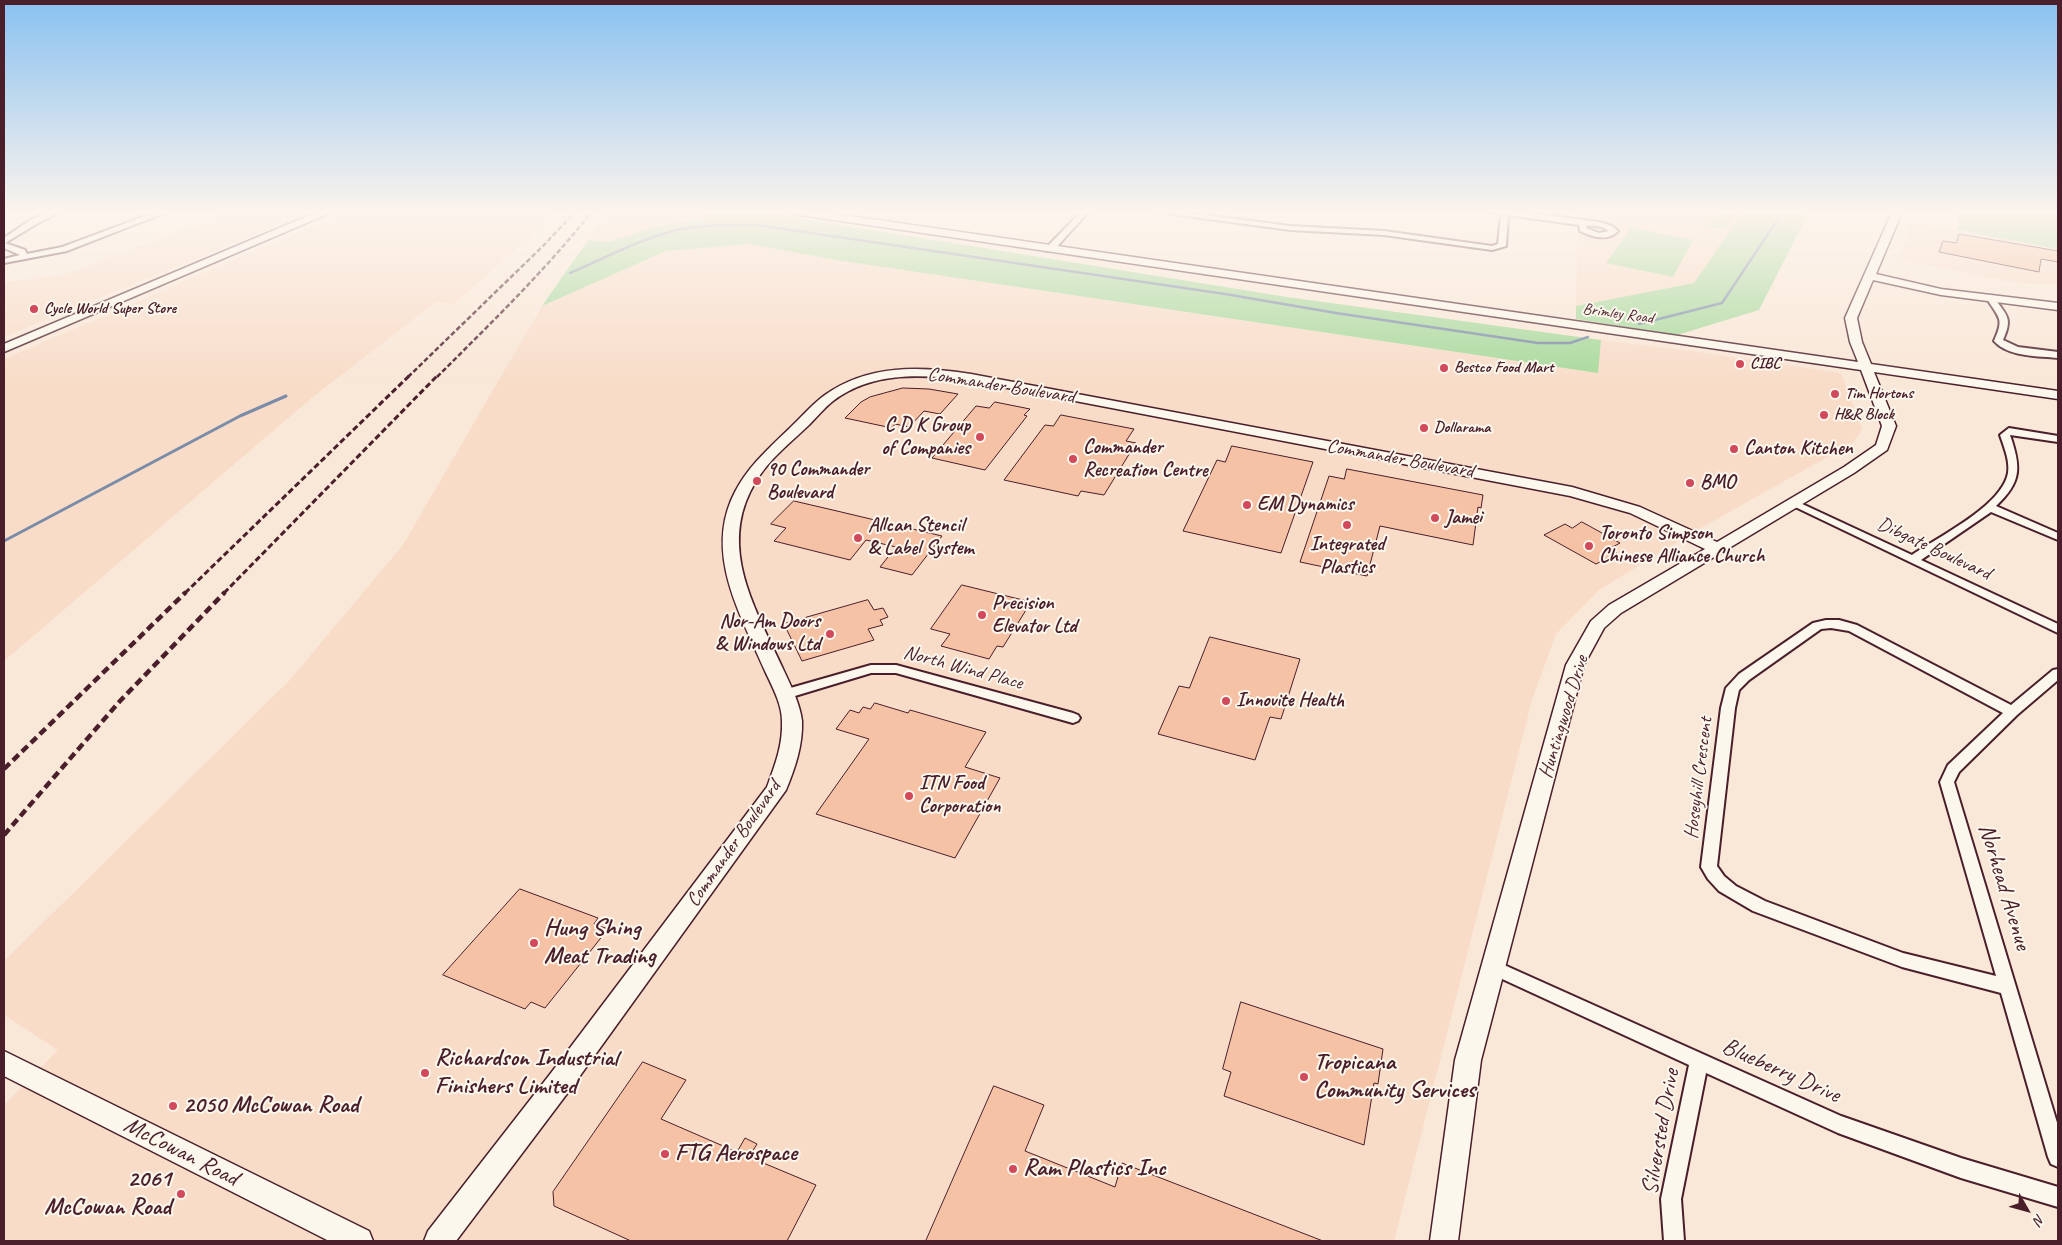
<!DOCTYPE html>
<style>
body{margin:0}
#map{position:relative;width:2062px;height:1245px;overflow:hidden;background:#f9e7d7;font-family:Caveat,sans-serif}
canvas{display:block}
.frame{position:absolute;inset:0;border:5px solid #4a1f2b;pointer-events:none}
.north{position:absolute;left:2002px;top:1185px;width:50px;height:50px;-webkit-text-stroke:4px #fbf7ec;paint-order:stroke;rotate:128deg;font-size:14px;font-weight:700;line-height:20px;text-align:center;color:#4a1f2b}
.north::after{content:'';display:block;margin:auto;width:18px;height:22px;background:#4a1f2b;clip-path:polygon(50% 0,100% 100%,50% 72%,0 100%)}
</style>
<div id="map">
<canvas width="2062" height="1245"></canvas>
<div class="frame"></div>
<div class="north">N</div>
</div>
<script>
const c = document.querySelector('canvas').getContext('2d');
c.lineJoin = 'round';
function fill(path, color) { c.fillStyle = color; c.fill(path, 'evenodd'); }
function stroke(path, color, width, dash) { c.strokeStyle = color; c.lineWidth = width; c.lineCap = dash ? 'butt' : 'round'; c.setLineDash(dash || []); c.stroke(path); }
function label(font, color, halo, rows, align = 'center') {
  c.font = font + ' Caveat,sans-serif'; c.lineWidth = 4; c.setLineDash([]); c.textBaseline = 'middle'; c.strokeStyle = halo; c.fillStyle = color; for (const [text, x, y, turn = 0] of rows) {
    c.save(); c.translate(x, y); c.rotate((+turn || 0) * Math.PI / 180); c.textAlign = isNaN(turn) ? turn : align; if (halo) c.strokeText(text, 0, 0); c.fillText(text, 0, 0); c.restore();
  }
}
const built = new Path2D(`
 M234,210H315L4,337V282L61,276Z
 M350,210H557L540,228L454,304L436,302L314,396L4,661V359Z
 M607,210H717L700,220L661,225L608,243L588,240Z
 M1578,210H1744L1694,283L1576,306Z
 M1912,222L2058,249V285L2017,283L1898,259Z
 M749,244L843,261L1597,373L1601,340L1693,351L1841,373L1862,429L1854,442L1699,529L1599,590L1556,634L1532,700L1394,1241H4V1105L58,1050L4,1015V961L289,681L403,545L542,306L666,251Z`);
const green = new Path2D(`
 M717,210H749L1287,297L1601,340L1598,373L843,261L749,244L666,251L542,306L588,240L608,242L661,225L700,220Z
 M1744,210H1810L1759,310L1677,335L1576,319V306L1694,283Z
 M1960,210H2058V249L1957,230Z
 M1723,212L1735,215L1725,229L1707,227L1712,221L1707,218L1710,215L1717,216Z
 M1631,228L1693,240L1673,277L1606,263Z`);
const streamFar1 = new Path2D(`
 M570,273C605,258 640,239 677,230C703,224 730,225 757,225L1225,294L1336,313L1538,343H1570L1588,337
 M1639,324L1722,303L1784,210`);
const stream = new Path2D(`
 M4,541L240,416L286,396`);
const building = new Path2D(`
 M1959,234L2058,251V262L2041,259L2039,272L1939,252L1943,241L1956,243Z
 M903,388L929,389L958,394L940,414L924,411L909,427L895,424L892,428L845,418L861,402L870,397Z
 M995,402L1030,409L1024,415L1027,416L985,470L932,458L976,406L989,408Z
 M1061,415L1134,429L1126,441L1136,443L1104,495L1081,491L1078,496L1004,480L1045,425L1053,426Z
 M1232,446L1313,462L1281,553L1183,531L1217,460L1225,462Z
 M1347,469L1483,495L1481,508L1478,507L1473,545L1380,526L1367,576L1300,562L1329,476L1344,479Z
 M794,501L837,511L942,536L912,575L880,567L896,547L866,540L850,560L774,541L786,528L771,524Z
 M1582,522L1620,543L1609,549L1617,553L1596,564L1544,535L1565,524L1572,528Z
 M962,585L1031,602L1003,647L997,646L989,659L941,646L950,634L931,629Z
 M868,600L874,610L883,608L888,617L880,620L883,625L868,629L874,640L802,661L784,624Z
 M1210,637L1300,659L1281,719L1270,717L1255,760L1158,734L1179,686L1189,688Z
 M875,703L908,713L910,710L986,732L965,767L1000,778L955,858L816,814L869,739L836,729L850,710L859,713L863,707L870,709Z
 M520,889L598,918L594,924L608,929L545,1008L531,1002L525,1009L443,975Z
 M1241,1002L1383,1049L1378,1084L1374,1083L1364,1145L1224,1096L1231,1072L1223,1069Z
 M643,1062L686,1080L661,1119L737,1152L745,1138L757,1144L749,1157L816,1185L787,1241H631L554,1206L553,1192Z
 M994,1086L1044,1105L1025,1151L1115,1187L1122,1163L1323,1241H926Z`);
const street = new Path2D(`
 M54,210H64L38,223L5,243L25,250L27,254L62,247L161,210H172L67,251L4,263V259L20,255L4,248V238L32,219Z
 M1083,210H1090L1053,251H1047V247Z
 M1142,210H1165L1290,226L1384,231L1492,246L1498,244L1501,214L1481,210H1509L1599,222L1612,226L1618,231C1607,242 1592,237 1580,231L1579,225L1508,215L1506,246L1492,250L1384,235L1290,230ZM1587,225L1602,227L1609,231L1599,233L1586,228Z
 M1988,297H1994C2007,317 2013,317 2003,340L2018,347L2058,352V358C2039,356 2008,357 1994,341C2004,319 2000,319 1987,299Z
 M2009,428L2058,436V442L2010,435C2021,467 2022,482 1996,506L2058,533V540L1991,512L1921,560L2058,624V633L1789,504L1794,501L1798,502L1912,555C1938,537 2002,506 2008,473C2010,461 2004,447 2000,435Z
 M1826,620H1839L1857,625L2011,705L2053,670L2058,669V680L2017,715L1959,772L1954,782L2058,1126V1167L2051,1164L2048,1157L2001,993L1902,967L1753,911L1719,891L1708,879L1701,867L1721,708L1726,688L1739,674L1813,623ZM1831,628L1849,631L2003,713L1948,765L1940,782L1996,976L1903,953L1765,901L1736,886L1724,876L1717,866L1735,708L1739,690L1749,680L1821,629Z
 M871,665H896L1073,713L1078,715L1080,718L1078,721L1073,723L896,673H871L785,699L780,697L778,694L780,691Z
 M1493,960L1841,1116L1961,1158L2058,1187V1207L1961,1178L1838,1133L1706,1073L1681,1199L1684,1241H1664L1661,1199L1689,1065L1487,972L1484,967L1487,962Z`);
const secondary = new Path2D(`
 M322,210H337L4,352V344Z
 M781,210H809L1858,362L1850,342L1845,318L1893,210H1903L1876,274L1941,289L2058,303V310L1941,295L1873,280L1857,318L1862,342L1871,364L2058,391V399L1874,372L1896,426L1887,450L1854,473L1621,613L1604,628L1584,665L1481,1060L1458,1241H1430L1455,1060L1566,665L1591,621L1609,605L1705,549L1630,513L1570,496L971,381C924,374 873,371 833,401C824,408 817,417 809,425C790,443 768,460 755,483C716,548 757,611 784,671C791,686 800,704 802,721C803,745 795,768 786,790L569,1091L456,1241H424L428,1231L551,1073L767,787C775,765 783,745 782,721C782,704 772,686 765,671C741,615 703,553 735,492C750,463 775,443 797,421C806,412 815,402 825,395C868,364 921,366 971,374L1572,487L1640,507L1717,542L1844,467L1876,445L1882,426L1861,370L786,213Z
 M4,1051L369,1231L373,1241H329L4,1076Z`);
const railFar2 = new Path2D(`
 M408,377L543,246L577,210
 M437,377C491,323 546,270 593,210`);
const railFar1 = new Path2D(`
 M185,593L410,375
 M224,593L438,375`);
const rail = new Path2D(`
 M4,769L186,592
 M4,835L120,701L225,592`);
const markers = [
 [34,309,5,"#d1495b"],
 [1740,364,5,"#d1495b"],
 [1444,368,5,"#d1495b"],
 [1835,394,5,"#d1495b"],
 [1824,415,5,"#d1495b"],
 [1424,428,5,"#d1495b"],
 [980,437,5,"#d1495b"],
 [1734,449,5,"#d1495b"],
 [1073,459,5,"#d1495b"],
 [757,481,5,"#d1495b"],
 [1690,483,5,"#d1495b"],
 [1247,505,5,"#d1495b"],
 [1435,518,5,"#d1495b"],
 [1347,525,5,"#d1495b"],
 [858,538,5,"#d1495b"],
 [1589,546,5,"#d1495b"],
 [982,615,5,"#d1495b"],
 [830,634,5,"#d1495b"],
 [1226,701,5,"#d1495b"],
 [909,796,5,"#d1495b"],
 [534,943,5,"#d1495b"],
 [425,1073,5,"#d1495b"],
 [1304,1077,5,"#d1495b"],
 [173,1106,5,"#d1495b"],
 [665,1154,5,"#d1495b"],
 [1013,1169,5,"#d1495b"],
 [181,1194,5,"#d1495b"]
];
const farPoinames = [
 ["Cycle World Super Store",44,309],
 ["CIBC",1750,364],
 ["Bestco Food Mart",1454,368],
 ["Tim Hortons",1845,394],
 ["H&R Block",1834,415],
 ["Dollarama",1434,428]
];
const farStreetnames = [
 ["Brimley Road",1618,314,8]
];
const streetNames = [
 ["Commander Boulevard",1001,386,9],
 ["Commander Boulevard",1400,459,10],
 ["Dibgate Boulevard",1934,549,25],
 ["North Wind Place",963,668,15],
 ["Huntingwood Drive",1564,717,-73],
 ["Hoseyhill Crescent",1699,778,-83],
 ["Commander Boulevard",734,844,-55]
];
const poiNames = [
 ["C D K Group",970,426,"right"],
 ["of Companies",970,449,"right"],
 ["Commander",1083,448],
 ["Recreation Centre",1083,471],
 ["Canton Kitchen",1744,449],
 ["90 Commander",767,470],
 ["Boulevard",767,493],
 ["BMO",1700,483],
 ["EM Dynamics",1257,505],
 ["Jamei",1445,518],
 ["Allcan Stencil",868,526],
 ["& Label System",868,549],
 ["Toronto Simpson",1599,534],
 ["Chinese Alliance Church",1599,557],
 ["Integrated",1347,545,"center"],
 ["Plastics",1347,568,"center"],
 ["Precision",992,604],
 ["Elevator Ltd",992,627],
 ["Nor-Am Doors",820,622,"right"],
 ["& Windows Ltd",820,645,"right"],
 ["Innovite Health",1236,701],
 ["ITN Food",919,784],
 ["Corporation",919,807]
];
const nearStreetnames = [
 ["Norhead Avenue",2004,887,73],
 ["Blueberry Drive",1781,1071,24],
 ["Silversted Drive",1661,1132,-80],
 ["McCowan Road",181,1152,27]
];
const nearPoinames = [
 ["Hung Shing",544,929],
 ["Meat Trading",544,957],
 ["Richardson Industrial",435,1059],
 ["Finishers Limited",435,1087],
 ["Tropicana",1314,1063],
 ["Community Services",1314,1091],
 ["2050 McCowan Road",183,1106],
 ["FTG Aerospace",675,1154],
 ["Ram Plastics Inc",1023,1169],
 ["2061",171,1180,"right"],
 ["McCowan Road",171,1208,"right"]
];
fill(built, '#f8dcc8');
fill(green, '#a6d99b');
stroke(streamFar1, '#7b8ca8', 2.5);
stroke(stream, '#7b8ca8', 3);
fill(building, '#f5c2a5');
stroke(building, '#4a1f2b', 1);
stroke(street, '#4a1f2b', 4);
stroke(secondary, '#4a1f2b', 3);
fill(street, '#fbf7ec');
fill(secondary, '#fbf7ec');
stroke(railFar2, '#4a1f2b', 2.5, [5, 2.5]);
stroke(railFar1, '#4a1f2b', 3, [6, 3]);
stroke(rail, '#4a1f2b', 4.5, [8, 4.5]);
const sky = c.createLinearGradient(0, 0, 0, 385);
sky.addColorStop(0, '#89c1f0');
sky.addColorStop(0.55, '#fcf4ed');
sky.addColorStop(1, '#fcf4ed00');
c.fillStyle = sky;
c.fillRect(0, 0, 2062, 385);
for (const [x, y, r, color] of markers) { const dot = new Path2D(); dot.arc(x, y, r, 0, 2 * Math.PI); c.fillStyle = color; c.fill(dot); stroke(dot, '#fbf7ec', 2); }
label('bold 16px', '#4a1f2b', '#fbf7ec', farPoinames, 'left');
label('16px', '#4a1f2b', '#fbf7ec', farStreetnames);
label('20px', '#4a1f2b', '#fbf7ec', streetNames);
label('bold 20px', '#4a1f2b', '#fbf7ec', poiNames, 'left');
label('24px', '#4a1f2b', '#fbf7ec', nearStreetnames);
label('bold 24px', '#4a1f2b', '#fbf7ec', nearPoinames, 'left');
</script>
